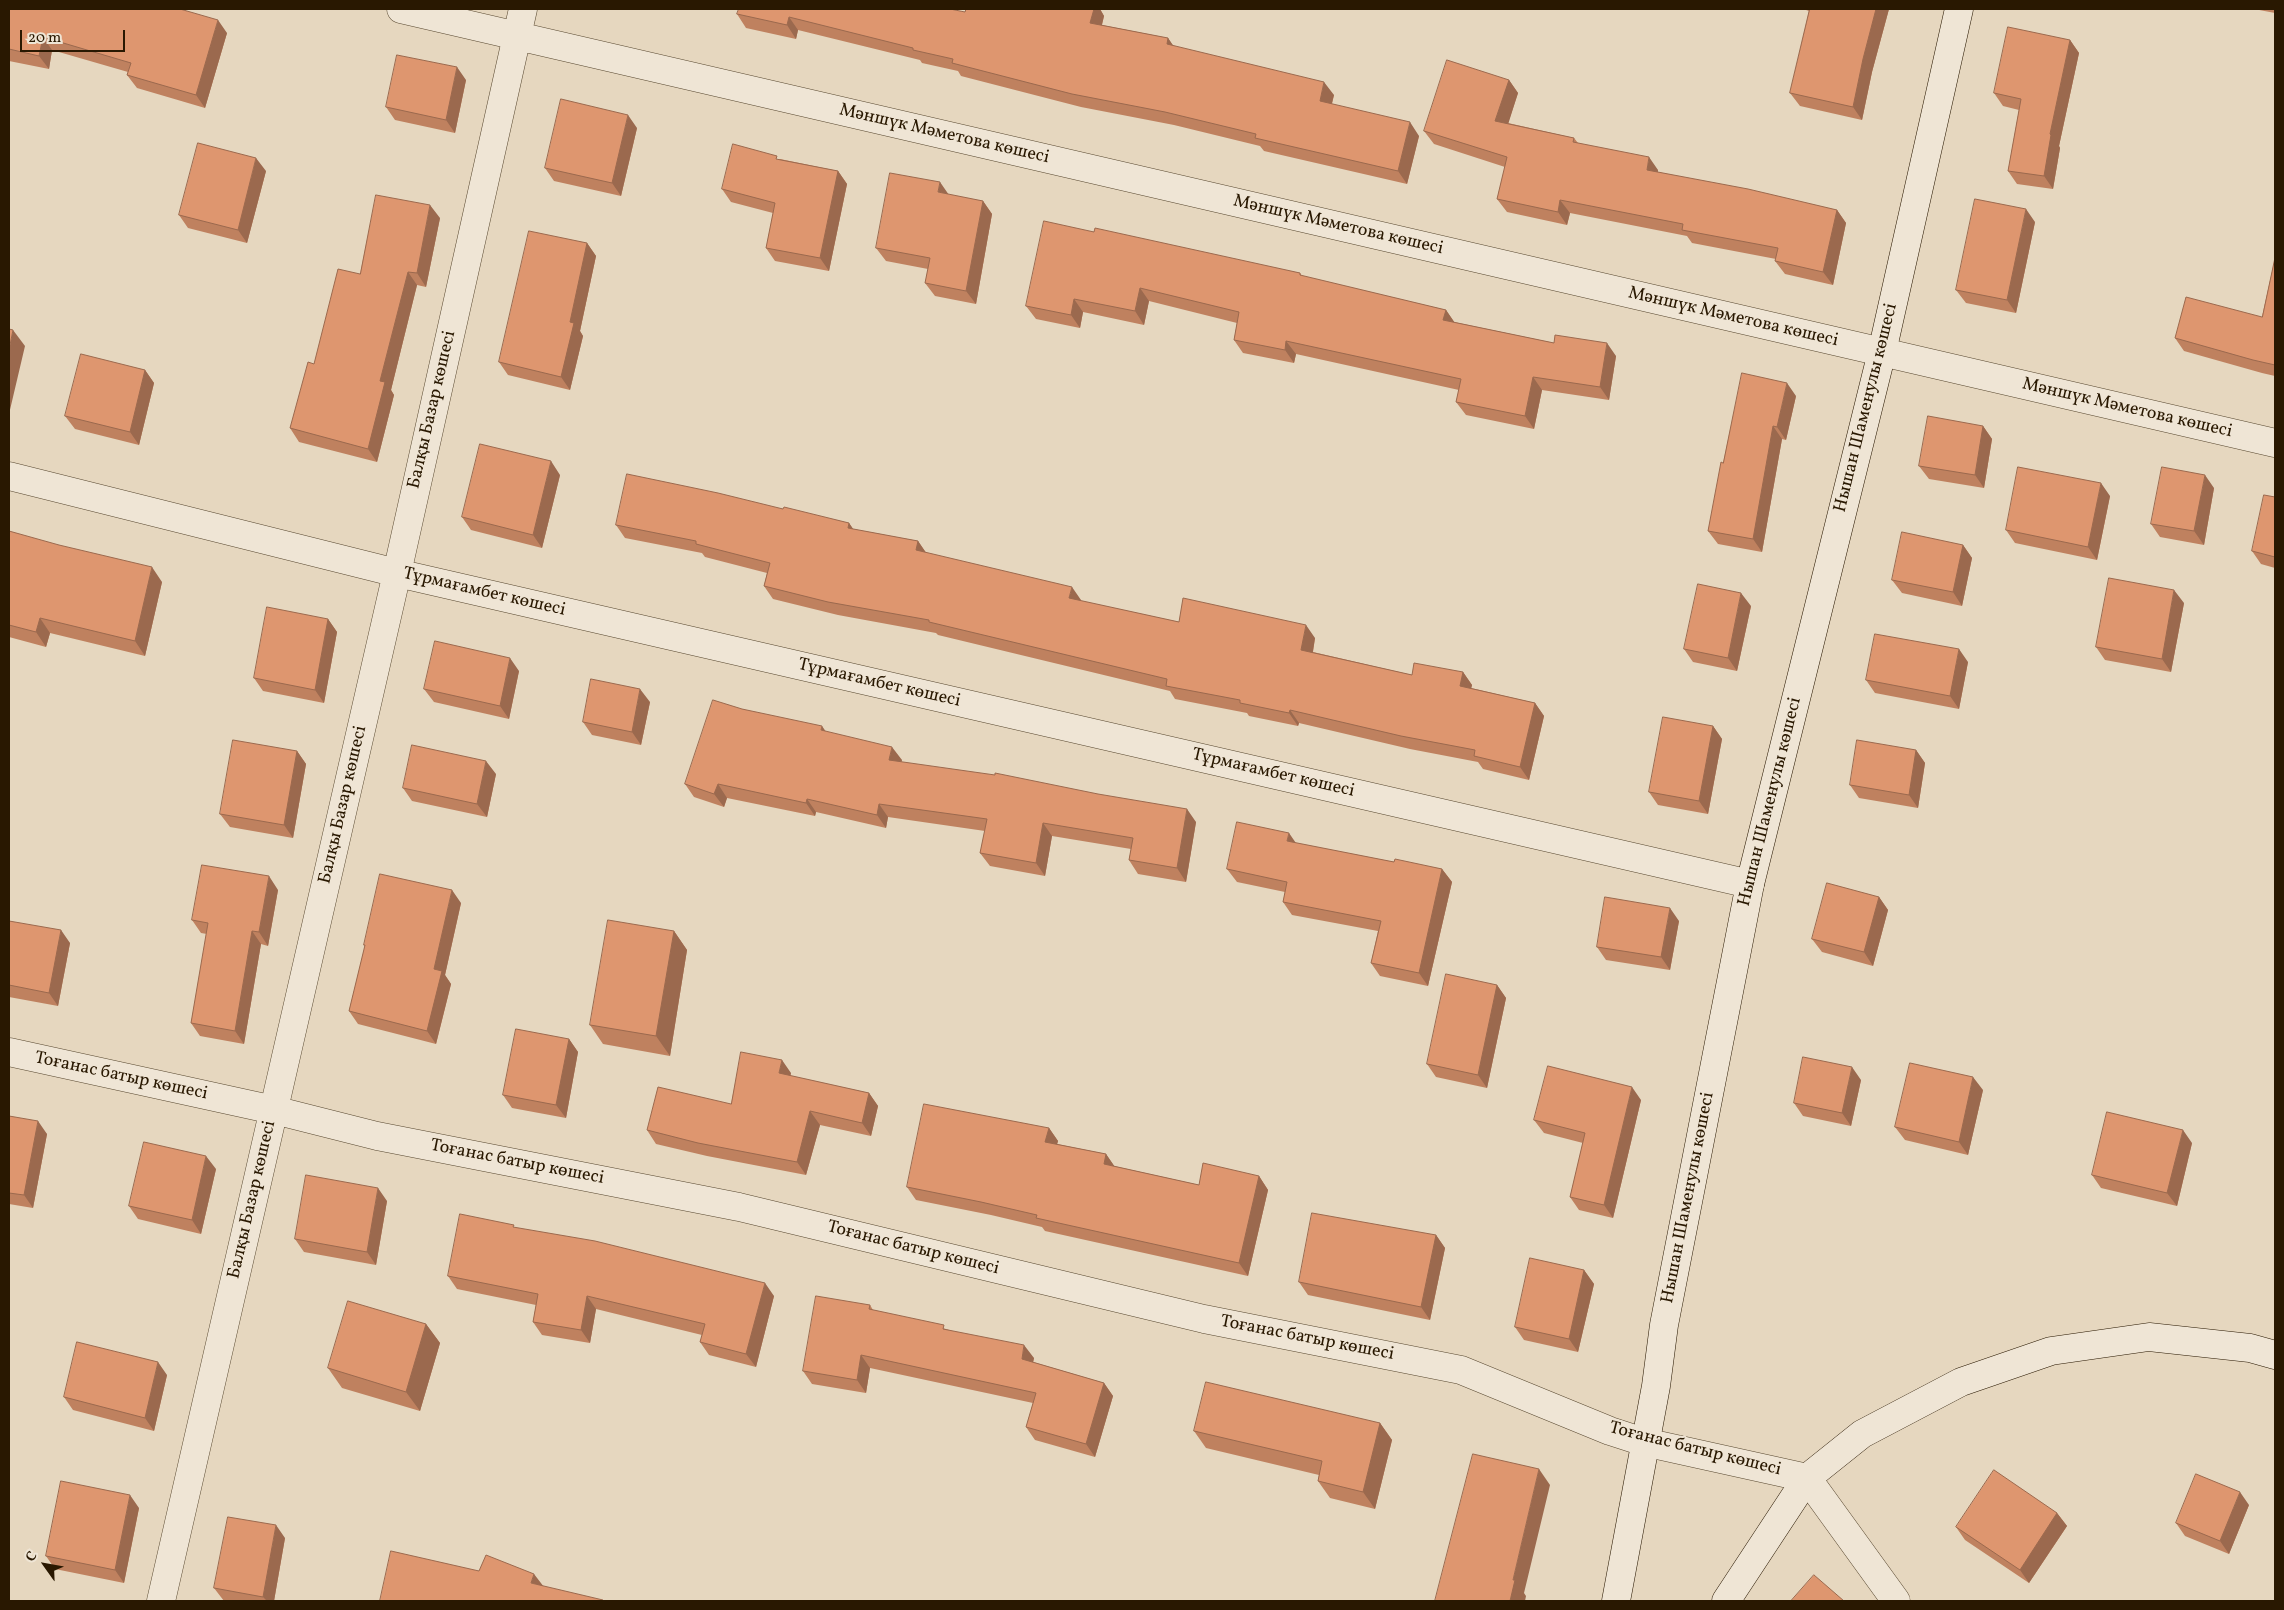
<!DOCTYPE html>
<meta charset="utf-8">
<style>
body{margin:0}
#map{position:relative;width:2284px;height:1610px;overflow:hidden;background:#e6d7bf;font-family:Vollkorn,serif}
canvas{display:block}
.frame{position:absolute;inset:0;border:10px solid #291801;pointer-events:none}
.north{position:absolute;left:20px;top:1540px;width:50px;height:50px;-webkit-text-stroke:4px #efe5d5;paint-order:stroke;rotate:302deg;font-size:14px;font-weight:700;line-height:20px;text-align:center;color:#291801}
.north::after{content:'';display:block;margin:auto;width:18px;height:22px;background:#291801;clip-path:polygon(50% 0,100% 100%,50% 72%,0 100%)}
.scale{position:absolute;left:20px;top:30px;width:105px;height:22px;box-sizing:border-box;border:2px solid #291801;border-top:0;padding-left:6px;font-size:15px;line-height:18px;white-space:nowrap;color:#291801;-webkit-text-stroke:4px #efe5d5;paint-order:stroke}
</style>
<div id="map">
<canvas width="2284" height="1610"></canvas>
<div class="frame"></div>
<div class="north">С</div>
<div class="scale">20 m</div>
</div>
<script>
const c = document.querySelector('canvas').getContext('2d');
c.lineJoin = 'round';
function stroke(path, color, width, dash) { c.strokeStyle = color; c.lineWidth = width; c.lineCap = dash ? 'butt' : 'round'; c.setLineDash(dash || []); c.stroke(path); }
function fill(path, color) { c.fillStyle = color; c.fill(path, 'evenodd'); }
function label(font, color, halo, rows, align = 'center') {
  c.font = font + ' Vollkorn,serif'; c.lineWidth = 4; c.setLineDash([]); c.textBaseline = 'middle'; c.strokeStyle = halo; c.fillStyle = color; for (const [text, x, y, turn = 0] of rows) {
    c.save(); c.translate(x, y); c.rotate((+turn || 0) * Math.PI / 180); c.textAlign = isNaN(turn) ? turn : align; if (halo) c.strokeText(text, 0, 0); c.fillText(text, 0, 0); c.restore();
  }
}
const street = new Path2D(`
 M401,9L2275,443
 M9,476L397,573L1750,884
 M9,1052L274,1110L377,1136L739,1207L1204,1319L1461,1370L1610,1431L1644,1442L1807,1478L1896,1601
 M161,1601L397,573L523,9`);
const secondary = new Path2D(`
 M1616,1601L1656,1386L1664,1325L1750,884L1882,352L1959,9
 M1726,1601L1807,1478L1862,1434L1961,1382L2051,1351L2149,1337L2250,1348L2275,1355`);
const wall = new Path2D(`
 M9,9L227,33L205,108L137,88L127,75L128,72L52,50L49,69L9,61Z
 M966,9H1100L1104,16L1102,25L1168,38L1173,46L1334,95L1332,104L1419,136L1407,184L1264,151L1260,146L1174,125L1081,107L961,76L958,71L922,63L920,60L798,30L796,39L746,28L737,14L965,12Z
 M1803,9H1889L1872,72L1862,120L1800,106L1790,93L1809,11Z
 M2254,9H2275V13Z
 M2070,40L2079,53L2059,146L2060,148L2053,189L2017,184L2008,171L2019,110L2003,106L1994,93Z
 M466,80L455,133L395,120L386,107Z
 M1509,80L1518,93L1508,123L1574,138L1578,143L1658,170V172L1837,210L1846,223L1833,285L1785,274L1775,261L1776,259L1692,243L1687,236L1570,213L1567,225L1507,212L1497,199L1505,167L1434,144L1424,131Z
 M637,128L621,196L554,181L545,168Z
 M780,159L838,171L847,184L829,271L775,261L766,248L773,213L731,202L722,189Z
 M266,171L247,243L188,228L179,215Z
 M949,195L983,201L992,214L976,304L935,296L925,283L928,269L886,261L876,248Z
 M440,218L426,287L417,285L391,390L394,395L377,462L299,442L290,428L314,364L360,274Z
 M2035,222L2016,313L1966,303L1956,290Z
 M1094,232L1300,273L1302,276L1446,310L1454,322L1616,356L1609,400L1542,390L1534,429L1466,415L1456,402L1459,390L1296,354L1294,363L1243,353L1234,340L1237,323L1149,301L1144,325L1083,312L1080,328L1036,319L1026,306Z
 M587,243L596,256L580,331L583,336L570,390L508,375L499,362Z
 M2275,258V376L2262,373L2184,351L2175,338L2262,317Z
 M145,370L154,383L139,445L75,429L65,416Z
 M1796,396L1786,440L1782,439L1762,552L1718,544L1708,531L1723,463Z
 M1983,426L1992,439L1984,488L1929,479L1919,466Z
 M560,475L542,548L471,530L462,517Z
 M2214,488L2204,545L2160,537L2151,524Z
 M2110,496L2097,560L2015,543L2006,530Z
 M2275,497V568L2261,564L2252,551Z
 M783,509L849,523L853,529L918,541L926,553L1081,600V601L1179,622L1315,638L1313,652L1412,675L1463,672L1472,685L1471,688L1535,703L1544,716L1529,780L1483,769L1478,762L1410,749L1299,723L1298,726L1249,716L1247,713L1175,699L1170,691L938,635L936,633L838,615L773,599L764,586L767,573L705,557L702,553L625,538L616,525Z
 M9,531L162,582L145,656L50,633L46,647L9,637Z
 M1963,545L1972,558L1962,606L1902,593L1892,580Z
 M2184,603L2171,672L2105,660L2096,647Z
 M1751,606L1737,671L1693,662L1684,649Z
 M328,619L337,632L324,703L263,691L254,678Z
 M1968,662L1959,709L1875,693L1866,680Z
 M519,671L509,719L434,702L424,689Z
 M650,702L641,745L592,735L583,722Z
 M742,709L826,732L902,760L901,762L1196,822L1186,882L1138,874L1129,860L1131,849L1052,836L1045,876L990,866L980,853L985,831L888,817L886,828L816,812L815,816L727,798L724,807L694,797L685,784Z
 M1713,726L1722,739L1708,814L1658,805L1649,792Z
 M1916,750L1925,763L1918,808L1859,798L1850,785Z
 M297,751L306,764L293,838L230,827L220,814Z
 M496,774L487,817L412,801L403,788Z
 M1295,843L1394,862L1442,869L1452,882L1428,986L1380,976L1371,963L1378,931L1292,915L1283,902L1285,892L1237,882L1227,869Z
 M278,890L268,946L261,944L244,1044L200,1036L191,1023L207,934L201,933L192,920Z
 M1879,897L1888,910L1873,966L1822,952L1812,939Z
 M461,903L445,975L451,984L436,1044L358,1024L349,1011L365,946L364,945Z
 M9,921L70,943L58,1006L9,997Z
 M1679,921L1670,970L1606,960L1597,947Z
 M674,931L687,950L670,1056L603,1044L590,1025Z
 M1497,985L1506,998L1487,1088L1436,1077L1427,1064Z
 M569,1039L578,1052L566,1118L512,1108L503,1095Z
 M791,1073L790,1076L869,1093L878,1106L871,1136L820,1125L806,1175L707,1156L656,1144L647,1130L731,1104Z
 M1861,1080L1851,1126L1803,1116L1794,1103Z
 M1983,1090L1968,1155L1905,1140L1895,1127Z
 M1641,1100L1613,1218L1579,1210L1570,1197L1583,1143L1544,1133L1534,1120Z
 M9,1116L47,1134L33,1208L9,1204Z
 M1049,1128L1058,1141L1057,1144L1106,1154L1114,1166L1199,1185L1259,1176L1268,1190L1248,1276L1045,1231L1042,1227L991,1215L916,1200L907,1187Z
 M2192,1143L2177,1206L2101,1188L2092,1175Z
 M216,1169L201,1234L138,1219L129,1206Z
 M387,1201L376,1265L304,1252L295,1239Z
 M515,1228L774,1296L756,1367L709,1355L700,1342L702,1335L596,1309L590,1343L542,1335L533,1322L536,1305L457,1289L448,1276Z
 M1436,1235L1445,1248L1430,1320L1308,1295L1299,1282Z
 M1584,1270L1594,1284L1578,1352L1524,1340L1515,1327Z
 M870,1305L873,1310L946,1329L1034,1358L1033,1362L1104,1383L1113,1396L1095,1457L1035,1440L1026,1427L1033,1403L870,1368L866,1393L812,1384L803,1371Z
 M426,1324L440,1343L420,1411L342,1388L328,1368Z
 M167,1375L154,1431L73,1410L64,1397Z
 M1380,1423L1392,1440L1375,1509L1330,1498L1318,1481L1319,1475L1206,1448L1194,1431Z
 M2249,1505L2229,1554L2185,1536L2176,1523Z
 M139,1508L124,1583L55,1569L46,1556Z
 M2057,1513L2067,1526L2029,1583L1965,1540L1956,1527Z
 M285,1538L274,1601H224L214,1588Z`);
const shadedWall = new Path2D(`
 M1094,9H1100L1104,16L1099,36L1090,23Z
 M1876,9H1889L1872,72L1862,120L1853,107L1863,59Z
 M789,17L798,30L796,39L787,25Z
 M218,20L227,33L205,108L196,95Z
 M43,37L52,50L49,69L39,56Z
 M1168,38L1177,51L1167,44Z
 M2070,40L2079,53L2059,146L2060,148L2053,189L2044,176L2050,134Z
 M457,67L466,80L455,133L446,120Z
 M1509,80L1518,93L1505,134L1495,121Z
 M1324,82L1334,95L1329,114L1320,101Z
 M628,115L637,128L621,196L612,183Z
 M1410,122L1419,136L1407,184L1398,171Z
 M1649,157L1658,170L1656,183L1647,170Z
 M256,158L266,171L247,243L238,230Z
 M838,171L847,184L829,271L820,258Z
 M940,182L949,195L938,192Z
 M1560,200L1570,213L1567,225L1558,212Z
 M983,201L992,214L976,304L966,291Z
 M430,205L440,218L426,287L417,273Z
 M2026,209L2035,222L2016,313L2007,300Z
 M1837,210L1846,223L1833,285L1823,272Z
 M587,243L596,256L580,331L583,336L570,390L561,377L570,322Z
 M408,272L417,285L391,390L394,395L377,462L368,449L380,381Z
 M1140,288L1149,301L1144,325L1135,311Z
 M1074,299L1083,312L1080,328L1071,315Z
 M1446,310L1455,323L1443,320Z
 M13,330L25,346L9,414V350Z
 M1286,341L1296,354L1294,363L1285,350Z
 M1607,343L1616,356L1609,400L1600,387Z
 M145,370L154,383L139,445L130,432Z
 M1533,377L1542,390L1534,429L1525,416Z
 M1787,383L1796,396L1786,440L1777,427Z
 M1773,426L1782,439L1762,552L1753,539Z
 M1983,426L1992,439L1984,488L1975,475Z
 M551,461L560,475L542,548L533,535Z
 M2205,475L2214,488L2204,545L2194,531Z
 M2101,483L2110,496L2097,560L2088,547Z
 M849,523L858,536L848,528Z
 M918,541L927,554L916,550Z
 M1963,545L1972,558L1962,606L1953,592Z
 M152,567L162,582L145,656L135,641Z
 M1072,587L1081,600L1078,612L1069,598Z
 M2174,590L2184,603L2171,672L2162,659Z
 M1741,593L1751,606L1737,671L1728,658Z
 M40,618L50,633L46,647L36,632Z
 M328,619L337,632L324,703L315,690Z
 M1306,625L1315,638L1311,663L1301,650Z
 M1959,649L1968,662L1959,709L1950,696Z
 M510,658L519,671L509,719L500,706Z
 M1463,672L1472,685L1469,699L1460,686Z
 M640,689L650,702L641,745L632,732Z
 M1535,703L1544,716L1529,780L1520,767Z
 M1290,710L1299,723L1298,726L1289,713Z
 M822,726L831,739L821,730Z
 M1713,726L1722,739L1708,814L1699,801Z
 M892,747L902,760L898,773L889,760Z
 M1916,750L1925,763L1918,808L1909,795Z
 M297,751L306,764L293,838L284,825Z
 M486,761L496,774L487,817L477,804Z
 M718,784L727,798L724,807L714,794Z
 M807,799L816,812L815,816L806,803Z
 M879,804L888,817L886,828L877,815Z
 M1187,809L1196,822L1186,882L1177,868Z
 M1043,823L1052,836L1045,876L1036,863Z
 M1289,833L1298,846L1287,841Z
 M1442,869L1452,882L1428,986L1419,973Z
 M269,876L278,890L268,946L259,932Z
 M452,890L461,903L445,975L451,984L436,1044L427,1031L434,969Z
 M1879,897L1888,910L1873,966L1864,952Z
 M1670,908L1679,921L1670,970L1661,957Z
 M61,930L70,943L58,1006L49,993Z
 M252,931L261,944L244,1044L235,1031Z
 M674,931L687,950L670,1056L656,1036Z
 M1497,985L1506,998L1487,1088L1478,1075Z
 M569,1039L578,1052L566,1118L556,1105Z
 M782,1060L791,1073L788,1086L779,1073Z
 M1852,1067L1861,1080L1851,1126L1842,1113Z
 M1973,1077L1983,1090L1968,1155L1959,1142Z
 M1632,1087L1641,1100L1613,1218L1604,1205Z
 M869,1093L878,1106L871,1136L862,1123Z
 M810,1111L820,1125L806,1175L797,1162Z
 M38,1121L47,1134L33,1208L24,1195Z
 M1049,1128L1058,1141L1054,1155L1045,1142Z
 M2183,1130L2192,1143L2177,1206L2167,1193Z
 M1106,1154L1115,1167L1104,1164Z
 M206,1156L216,1169L201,1234L192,1220Z
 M1259,1176L1268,1190L1248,1276L1239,1263Z
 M378,1188L387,1201L376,1265L367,1252Z
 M1436,1235L1445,1248L1430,1320L1421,1307Z
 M1584,1270L1594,1284L1578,1352L1569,1339Z
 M765,1283L774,1296L756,1367L746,1354Z
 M587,1296L596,1309L590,1343L581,1330Z
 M426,1324L440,1343L420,1411L406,1392Z
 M1024,1345L1034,1358L1031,1372L1022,1359Z
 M861,1355L870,1368L866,1393L857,1380Z
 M158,1362L167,1375L154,1431L145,1418Z
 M1104,1383L1113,1396L1095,1457L1086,1444Z
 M1380,1423L1392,1440L1375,1509L1363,1492Z
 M1539,1469L1550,1485L1524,1593L1526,1596L1525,1601H1510L1513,1580Z
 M2240,1492L2249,1505L2229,1554L2220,1541Z
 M130,1495L139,1508L124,1583L115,1570Z
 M2057,1513L2067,1526L2029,1583L2020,1570Z
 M276,1525L285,1538L274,1601H267L263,1597Z
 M534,1574L544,1587L531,1583Z`);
const building = new Path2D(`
 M9,9H180L218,20L196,95L127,75L131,63L43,37L39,56L9,49Z
 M739,9H950L965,12L966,9H1094L1090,23L1168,38L1167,44L1324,82L1320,101L1410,122L1398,171L1255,138L1256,134L1165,112L1072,94L952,63L953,59L913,50V48L789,17L787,25L737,14Z
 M1810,9H1876L1863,59L1853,107L1790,93Z
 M2008,27L2070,40L2050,134L2051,135L2044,176L2008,171L2021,99L1994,93Z
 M397,55L457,67L446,120L386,107Z
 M1447,60L1509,80L1495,121L1574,138L1573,142L1649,157L1647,170L1748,189L1837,210L1823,272L1775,261L1778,248L1682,230L1683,224L1560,200L1558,212L1497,199L1507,157L1424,131Z
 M561,99L628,115L612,183L545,168Z
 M198,143L256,158L238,230L179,215Z
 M733,144L777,156L776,159L838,171L820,258L766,248L775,203L722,189Z
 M890,173L940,182L938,192L983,201L966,291L925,283L930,258L876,248Z
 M376,195L430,205L417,273L408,272L380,381L385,382L368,449L290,428L308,362L314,364L338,269L360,274Z
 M1975,199L2026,209L2007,300L1956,290Z
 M1044,221L1094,232L1095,228L1300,273V275L1446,310L1443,320L1554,343L1555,335L1607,343L1600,387L1533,377L1525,416L1456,402L1461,379L1286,341L1285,350L1234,340L1239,312L1140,288L1135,311L1074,299L1071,315L1026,306Z
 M529,231L587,243L570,322L574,323L561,377L499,362Z
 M2275,258V365L2253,360L2175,338L2186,297L2262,317Z
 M9,329L13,330L9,350Z
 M81,354L145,370L130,432L65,416Z
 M1742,373L1787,383L1777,427L1773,426L1753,539L1708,531L1721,462L1723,463Z
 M1928,416L1983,426L1975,475L1919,466Z
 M480,444L551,461L533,535L462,517Z
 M2018,467L2101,483L2088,547L2006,530Z
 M2162,467L2205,475L2194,531L2151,524Z
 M627,474L718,493L783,509L784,507L849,523L848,528L918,541L916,550L1072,587L1069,598L1179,622L1183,598L1306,625L1301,650L1412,675L1414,663L1463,672L1460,686L1535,703L1520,767L1474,756L1475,750L1401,736L1290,710L1289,713L1240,703V700L1166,686L1167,679L929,622V620L828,602L764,586L770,563L696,544V541L616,525Z
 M2264,495L2275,497V557L2252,551Z
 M9,531L59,545L152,567L135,641L40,618L36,632L9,625Z
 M1902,532L1963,545L1953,592L1892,580Z
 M2109,578L2174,590L2162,659L2096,647Z
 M1698,584L1741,593L1728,658L1684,649Z
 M267,607L328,619L315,690L254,678Z
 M1875,634L1959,649L1950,696L1866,680Z
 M435,641L510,658L500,706L424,689Z
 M591,679L640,689L632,732L583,722Z
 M713,700L742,709L822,726L821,730L892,747L889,760L995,775V773L1098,794L1187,809L1177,868L1129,860L1133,838L1043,823L1036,863L980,853L987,819L879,804L877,815L807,799L806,803L718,784L714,794L685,784Z
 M1663,717L1713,726L1699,801L1649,792Z
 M233,740L297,751L284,825L220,814Z
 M1857,740L1916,750L1909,795L1850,785Z
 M412,745L486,761L477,804L403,788Z
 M1237,822L1289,833L1287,841L1394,862L1395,859L1442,869L1419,973L1371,963L1381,921L1283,902L1287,882L1227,869Z
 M202,865L269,876L259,932L252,931L235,1031L191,1023L208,923L192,920Z
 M380,874L452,890L434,969L442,971L427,1031L349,1011L365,945H364Z
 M1827,883L1879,897L1864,952L1812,939Z
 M1605,897L1670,908L1661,957L1597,947Z
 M608,920L674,931L656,1036L590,1025Z
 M9,921L61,930L49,993L9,985Z
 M1446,974L1497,985L1478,1075L1427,1064Z
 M516,1029L569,1039L556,1105L503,1095Z
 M741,1052L782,1060L779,1073L869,1093L862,1123L810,1111L797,1162L698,1143L647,1130L658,1087L731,1104Z
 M1803,1057L1852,1067L1842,1113L1794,1103Z
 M1910,1063L1973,1077L1959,1142L1895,1127Z
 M1548,1066L1632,1087L1604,1205L1570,1197L1585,1133L1534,1120Z
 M924,1104L1049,1128L1045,1142L1106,1154L1104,1164L1199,1185L1203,1163L1259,1176L1239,1263L1036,1218L1037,1215L981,1202L907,1187Z
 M2107,1112L2183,1130L2167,1193L2092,1175Z
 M9,1116L38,1121L24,1195L9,1193Z
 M144,1142L206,1156L192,1220L129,1206Z
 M306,1175L378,1188L367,1252L295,1239Z
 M1312,1213L1436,1235L1421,1307L1299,1282Z
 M460,1214L514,1225L513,1227L595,1241L765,1283L746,1354L700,1342L705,1324L587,1296L581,1330L533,1322L538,1294L448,1276Z
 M1530,1258L1584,1270L1569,1339L1515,1327Z
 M816,1296L870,1305L869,1309L944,1325L943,1329L1024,1345L1022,1359L1104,1383L1086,1444L1026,1427L1036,1393L861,1355L857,1380L803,1371Z
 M348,1301L426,1324L406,1392L328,1368Z
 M77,1342L158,1362L145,1418L64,1397Z
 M1206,1382L1380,1423L1363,1492L1318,1481L1322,1461L1194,1431Z
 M1473,1454L1539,1469L1513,1580H1515L1510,1601H1435Z
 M1994,1470L2057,1513L2020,1570L1956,1527Z
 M2196,1474L2240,1492L2220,1541L2176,1523Z
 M61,1481L130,1495L115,1570L46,1556Z
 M228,1517L276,1525L263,1597L214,1588Z
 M391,1551L479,1571L486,1555L534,1574L531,1583L603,1600V1601H380Z
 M1814,1575L1844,1601H1791Z`);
const streetNames = [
 ["Мәншүк Мәметова көшесі",944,135,13],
 ["Мәншүк Мәметова көшесі",1338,226,13],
 ["Мәншүк Мәметова көшесі",1733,318,13],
 ["Нышан Шаменулы көшесі",1867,408,-76],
 ["Мәншүк Мәметова көшесі",2127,409,13],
 ["Балқы Базар көшесі",433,410,-77],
 ["Тұрмағамбет көшесі",484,593,13],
 ["Тұрмағамбет көшесі",879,684,13],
 ["Тұрмағамбет көшесі",1273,774,13],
 ["Нышан Шаменулы көшесі",1771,802,-76],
 ["Балқы Базар көшесі",344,805,-77],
 ["Тоғанас батыр көшесі",121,1077,12],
 ["Тоғанас батыр көшесі",517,1163,11],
 ["Нышан Шаменулы көшесі",1689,1198,-79],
 ["Балқы Базар көшесі",253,1200,-77],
 ["Тоғанас батыр көшесі",913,1249,14],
 ["Тоғанас батыр көшесі",1307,1339,11],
 ["Тоғанас батыр көшесі",1695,1450,14]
];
stroke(street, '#584830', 29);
stroke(secondary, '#291801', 29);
stroke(street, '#efe5d5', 28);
stroke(secondary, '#efe5d5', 28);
fill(wall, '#bf815f');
fill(shadedWall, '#9b694e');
fill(building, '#de966f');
stroke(building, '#9b694e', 1);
label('18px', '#291801', '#efe5d5', streetNames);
</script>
